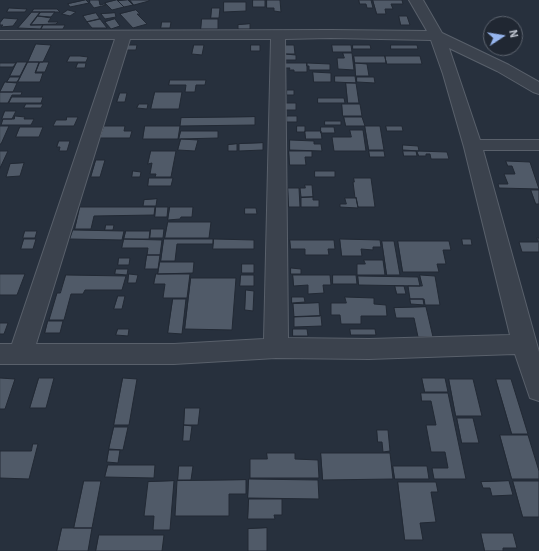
<!DOCTYPE html>
<style>
body{margin:0}
#map{position:relative;width:539px;height:551px;overflow:hidden;background:#27303d;font-family:"IBM Plex Sans",sans-serif}
canvas{display:block}
.north{position:absolute;left:483px;top:16px;width:40px;height:40px;box-sizing:border-box;background:#202732;border:1px solid #5c636e;border-radius:50%;rotate:78deg;font-size:11px;font-weight:700;line-height:16px;text-align:center;color:#b7bdc8}
.north::after{content:'';display:block;margin:auto;width:14px;height:18px;background:#96b5ee;clip-path:polygon(50% 0,100% 100%,50% 72%,0 100%)}
</style>
<div id="map">
<canvas width="539" height="551"></canvas>
<div class="north">N</div>
</div>
<script>
const c = document.querySelector('canvas').getContext('2d');
c.lineJoin = 'round';
function fill(path, color) { c.fillStyle = color; c.fill(path, 'evenodd'); }
function stroke(path, color, width, dash) { c.strokeStyle = color; c.lineWidth = width; c.lineCap = dash ? 'butt' : 'round'; c.setLineDash(dash || []); c.stroke(path); }
const building = new Path2D(`
 M86,0L89,3L70,7L68,4Z
 M90,0H99L100,5L104,4L106,5L94,8L90,3Z
 M117,0L124,7L112,10L105,3Z
 M128,0L133,5L124,7L118,1Z
 M130,0H149V1L134,5Z
 M253,0H265V7H253Z
 M267,0H280L281,12L274,11V8H267Z
 M359,0H371L373,8H367L366,4H360Z
 M373,0H402L403,4H391L393,9H385L386,14H377Z
 M224,2H246V11L224,12Z
 M9,8L27,9L25,12H7Z
 M212,8H220L219,18H211Z
 M34,9H57L60,12H32Z
 M68,10L76,12L70,16L62,14Z
 M136,10L140,14H137L147,24L133,28L120,14Z
 M32,12H40L30,25H43L41,29L18,28Z
 M41,12H55L51,17L38,16Z
 M96,13L100,19L87,22L83,16Z
 M115,13L116,17L105,19L101,14Z
 M38,16L51,18L48,22H58L56,24L31,25Z
 M399,16H407L410,25H401Z
 M4,18L18,19L13,26L1,27L3,25H0V23Z
 M100,19L107,28H92L87,22Z
 M115,19L120,26L111,29L105,22Z
 M202,19H218V29H201Z
 M162,22H171L170,28H161Z
 M250,24V29H238V25Z
 M43,25H65L63,29H41Z
 M36,44L51,45L43,62H28Z
 M127,45H137L136,50H126Z
 M194,45H204L202,55L192,54Z
 M251,45H260V51H251Z
 M285,45H294L295,54H285Z
 M332,45H351L352,52H333Z
 M353,45H370L371,49H353Z
 M391,45H417L418,49H391Z
 M343,53H352L354,70L338,69L337,58H344Z
 M285,54L296,55V60H285Z
 M70,56H80L88,57L86,62H67Z
 M354,56H385L386,63H355Z
 M385,56H420L422,64H387Z
 M17,62H27L20,76H10Z
 M28,62H39L35,73H43L40,82H18Z
 M40,62H49L45,72H36Z
 M0,63H16L13,67H0Z
 M78,63H86L85,68H76Z
 M285,63H307V72H294V70H289L290,68H285Z
 M307,63L330,64V70H309V66H307Z
 M355,63L367,64L369,76H356Z
 M313,72L331,73V82H314Z
 M335,76H355L356,83L335,82Z
 M10,77H20L17,82H7Z
 M357,77H374L375,83L357,82Z
 M170,80H206L205,85H196L195,92H185L186,85H169Z
 M5,82L17,83L13,92H0Z
 M346,83H356L359,103H348Z
 M287,90H294V95H287Z
 M0,92H22L21,95H12L8,103H0Z
 M155,92H182L179,109H151Z
 M120,93H127L125,102H117Z
 M12,97H43L41,103H9Z
 M318,98H344L345,103H318Z
 M285,103H296V110H286Z
 M26,104H43L41,108H24Z
 M139,104H148L147,109L137,108Z
 M342,104H360L362,116H343Z
 M5,111H16L12,119H2Z
 M15,116L25,117L24,119H34L31,125H1L3,119H14Z
 M287,116H297V122H287Z
 M67,117H78L74,126H53L56,120H66Z
 M255,117V125L180,126L181,118Z
 M344,117H362L365,126H346Z
 M325,121H341V125H325Z
 M0,126H9L1,144H0Z
 M104,126H125L124,131H132L130,138H100Z
 M145,126H180L178,139H143Z
 M297,126H305V132H297Z
 M365,126H380L384,150H369Z
 M386,126H402L403,131H387Z
 M20,127H43L39,137H16Z
 M321,127H334L335,133H321Z
 M350,130H363L366,151H334L332,137H351Z
 M181,131H218V138L179,139Z
 M305,131H321L322,139H306Z
 M181,139L198,140L195,151L178,150Z
 M290,140L314,141V144H321L322,151L290,150Z
 M59,141H70L67,151H59L60,147H57Z
 M263,143V150L239,151V144Z
 M237,144V151H228V145Z
 M403,145L418,146L419,151L403,150Z
 M0,151H8L0,168Z
 M151,151H176L171,177H155L156,174H150L152,163L148,164Z
 M289,151H312V157H305L306,165H290Z
 M369,151H384L385,157H370Z
 M403,151H416L417,156H404Z
 M417,151L447,152L449,159H431L430,154H426V156H419Z
 M96,160H105L100,177H91Z
 M506,161L530,162L539,189L499,188L498,184H508L504,174H515L512,166H508Z
 M24,163L20,176L6,177L10,164Z
 M133,171L141,172L140,177H132Z
 M315,171H335V177H315Z
 M149,178H173L171,186H148Z
 M354,178H371L375,207H358L356,197L355,198L353,182H354Z
 M305,185H312L313,197H301L300,188H305Z
 M288,188H299L300,207H289Z
 M531,190H539V204H536Z
 M313,197V200H319V207H301V198Z
 M345,198H356L358,208L340,207V204H346Z
 M157,199L156,206H143L144,200Z
 M80,207H155L154,215L94,216L91,229H75Z
 M156,207H168L167,217H155Z
 M170,207H193L192,217H181L180,219L168,220Z
 M245,208H256L257,214H245Z
 M168,222H211L209,238H165Z
 M106,225H114L113,230H105Z
 M151,229H164L163,238H150Z
 M73,230L124,231L122,240L70,239Z
 M25,231H37L35,238H23Z
 M126,231H150L149,239H124Z
 M537,238H539V252H522L519,242H538Z
 M24,239H36L33,249H21Z
 M124,239L162,240L160,255H147L148,248H122Z
 M164,239H213V244H177L175,261H161Z
 M214,239L254,240V249H213Z
 M340,239L380,240L381,247H373V250L361,249L362,256H342Z
 M462,239H471L472,245H463Z
 M290,240H334L335,249H328L329,255H305V249H291Z
 M382,241H394L400,275H387Z
 M398,241H449L451,250H443L446,264H437L439,272H403Z
 M147,255H160L158,269H145Z
 M119,258H130L129,265H118Z
 M364,260H383L385,275H357V264H365Z
 M160,262H194L193,273L158,274Z
 M242,264H254V273H242Z
 M291,268L301,269V274H291Z
 M116,269H128L127,275L115,274Z
 M0,274H25L17,295H0Z
 M129,274L138,275L136,283H128Z
 M156,274H190L187,298H163L165,284H154Z
 M66,275L126,276L122,290H85L83,294H71L64,320H49L57,293H60Z
 M241,275H254V286H240Z
 M293,275H330L331,285H323L324,293L308,294V285L294,286Z
 M333,275H356L357,284H333Z
 M420,275L435,276L440,305H425L424,299H410L408,286H422Z
 M358,276L418,277L420,286L359,285Z
 M191,278H236L232,330L185,329Z
 M395,286H404L406,294H397Z
 M246,290L254,291L253,311L245,310Z
 M118,296H125L122,309H114Z
 M292,297H304L305,302L292,303Z
 M345,297L374,298V304L386,305L387,316H361V324H341L340,315H331V303H346Z
 M173,299H186L182,334L168,333Z
 M410,299H423L424,305L411,304Z
 M319,303L320,316L294,317L293,304Z
 M426,307L433,337H418L414,318H396L394,308Z
 M321,316L322,326L294,327V317Z
 M48,321H63L60,333H45Z
 M0,323H8L4,334H0Z
 M118,329H129L128,336L116,335Z
 M293,329H307L308,336H293Z
 M350,329H375L376,335H351Z
 M0,378L15,379L5,409H0Z
 M39,378H54L46,408H30Z
 M123,378L137,379L129,425H114Z
 M422,378H445L448,392H425Z
 M449,379H473L482,416H456Z
 M496,379H511L528,434H512Z
 M421,393H448L466,479H434L432,468H448L445,452H431L426,425H436L431,401H422Z
 M185,408H200L198,425H184Z
 M457,418H473L479,443H462Z
 M184,425L192,426L190,441H183Z
 M114,427H128L123,450L109,449Z
 M377,430H388L390,451L383,452L382,442H378Z
 M500,435H528L539,471V479H512Z
 M33,444H38L29,479L0,478V451H31Z
 M109,450H120L118,463L107,462Z
 M267,453H295V459L318,460L319,478H250V459H267Z
 M321,453H390L393,479L323,480Z
 M108,465H155L154,478L105,477Z
 M179,466H193L191,480H178Z
 M393,466H427L429,479H395Z
 M249,479L318,480L319,499L248,498Z
 M246,480V494H229V516H175L177,481Z
 M84,481H101L92,528H74Z
 M174,481L170,530H153L154,516H144L148,482Z
 M509,481L513,495L492,496L490,488H483L481,482Z
 M513,481H539V517H523Z
 M398,482H436L438,492H431L436,522L420,523L423,540H405Z
 M249,499H282V515H274L275,519H248Z
 M62,528H92L88,551H57Z
 M267,528V551H248V529Z
 M481,533H513L517,548H503V551H485Z
 M99,535H164L162,551H96Z`);
const minor = new Path2D(`
 M409,0H423L442,33L509,65L539,82V94L533,92L497,71L449,48L480,140H539V150H483L539,352V401L530,398L515,354L369,359L276,358L174,364H0V344H12L115,39H0V31L331,30L427,31ZM331,38L431,40L443,74L464,147L510,335L369,339L288,338L285,39ZM130,39H271L264,339L174,344H36Z`);
fill(building, '#505a68');
stroke(building, '#222934', 1);
stroke(minor, '#59606b', 2);
fill(minor, '#3b424d');
</script>
